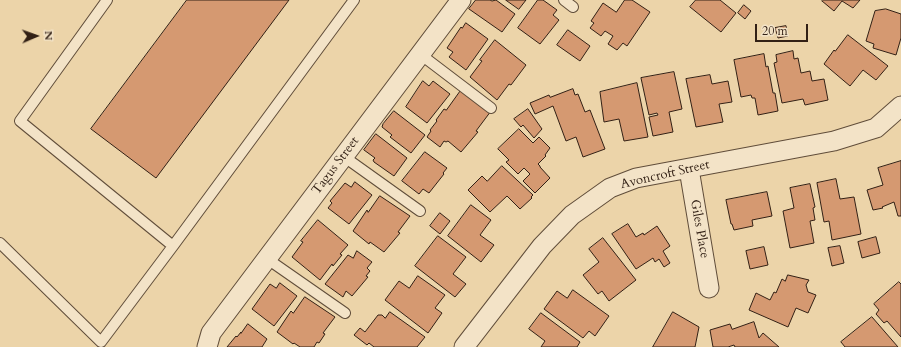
<!DOCTYPE html>
<style>
body{margin:0}
#map{position:relative;width:901px;height:347px;overflow:hidden;background:#ecd4a9;font-family:Cardo,serif}
canvas{display:block}
.north{position:absolute;left:16px;top:16px;width:40px;height:40px;-webkit-text-stroke:3px #f3e3c7;paint-order:stroke;rotate:88deg;font-size:11px;font-weight:700;line-height:16px;text-align:center;color:#322015}
.north::after{content:'';display:block;margin:auto;width:14px;height:18px;background:#322015;clip-path:polygon(50% 0,100% 100%,50% 72%,0 100%)}
.scale{position:absolute;left:755px;top:24px;width:53px;height:18px;box-sizing:border-box;border:2px solid #322015;border-top:0;padding-left:5px;font-size:12px;line-height:14px;white-space:nowrap;color:#322015;-webkit-text-stroke:3px #f3e3c7;paint-order:stroke}
</style>
<div id="map">
<canvas width="901" height="347"></canvas>
<div class="north">N</div>
<div class="scale">20 m</div>
</div>
<script>
const c = document.querySelector('canvas').getContext('2d');
c.lineJoin = 'round';
function fill(path, color) { c.fillStyle = color; c.fill(path, 'evenodd'); }
function stroke(path, color, width, dash) { c.strokeStyle = color; c.lineWidth = width; c.lineCap = dash ? 'butt' : 'round'; c.setLineDash(dash || []); c.stroke(path); }
function label(font, color, halo, rows, align = 'center') {
  c.font = font + ' Cardo,serif'; c.lineWidth = 3; c.setLineDash([]); c.textBaseline = 'middle'; c.strokeStyle = halo; c.fillStyle = color; for (const [text, x, y, turn = 0] of rows) {
    c.save(); c.translate(x, y); c.rotate((+turn || 0) * Math.PI / 180); c.textAlign = isNaN(turn) ? turn : align; if (halo) c.strokeText(text, 0, 0); c.fillText(text, 0, 0); c.restore();
  }
}
const building = new Path2D(`
 M187,0H289L156,178L91,129Z
 M476,0H490L492,1L496,0L515,14L502,32L469,9Z
 M506,0H526L519,9Z
 M538,0H543L557,10L553,15L559,20L540,44L518,28Z
 M625,0H632L650,12L627,46L623,43L617,50L608,44L613,36L605,31L601,36L590,28L594,23L591,21L603,3L616,12Z
 M696,0H720L736,13L721,32L690,7Z
 M823,0H860L853,8L842,1L834,11L822,1Z
 M744,5L751,11L745,19L738,13Z
 M886,9L901,14V38L896,55L873,48L874,44L866,41L875,11Z
 M466,23L488,39L466,70L449,57L453,52L447,48L461,27L462,28Z
 M786,26L788,36L778,38L775,28Z
 M568,30L590,46L580,61L557,45Z
 M848,35L888,66L876,80L863,70L850,86L824,64L834,50L835,51Z
 M495,40L526,65L511,85L509,84L497,100L470,77L482,61L480,60Z
 M793,51L794,59L798,58L801,73L810,71L812,81L824,79L828,100L805,105L803,99L782,103L774,63L777,62L776,55Z
 M764,54L766,67L768,66L773,93H775L778,111L758,115L755,98H752L751,95L741,97L734,60Z
 M674,72L682,109L669,112L673,132L653,136L649,117L658,115L657,113L649,115L641,78Z
 M710,75L712,84L728,81L732,102L719,104L723,122L696,127L686,79Z
 M423,81L429,86L433,81L450,94L427,123L406,107Z
 M637,83L648,137L624,141L619,119L604,122L600,92Z
 M462,89L491,111L476,131L478,132L461,152L448,141L446,142L444,141L440,147L427,137L431,131L430,130L437,121L436,120L444,109L446,110Z
 M573,89L575,95L578,94L585,112L590,110L605,149L583,157L576,137L566,141L553,106L535,114L530,103L549,95L550,97Z
 M528,109L542,129L534,138L523,125L521,127L514,119Z
 M394,111L425,135L411,153L390,137L392,135L382,127L383,124Z
 M519,129L533,143L539,137L550,148L545,155L546,156L538,164L540,166V167L550,178L535,193L523,181L530,174L524,168L518,174L506,162L509,160L498,149Z
 M376,134L407,158L394,176L374,162L373,160L375,158L364,150Z
 M425,152L447,168L443,173L444,174L429,193L423,189L419,194L402,181Z
 M901,161V216H898L894,202L882,207L883,208L873,210L867,190L883,185L878,168Z
 M502,166L533,195L531,197L532,198L520,209L507,196L490,212L468,190L482,176L487,181Z
 M836,179L840,199L854,197L861,234L832,240L829,221L824,222L817,183Z
 M355,182L372,195L349,224L328,208L332,203L330,201L345,183L351,187Z
 M810,184L815,207L813,208L815,220L810,221L814,243L790,248L783,211L794,208L790,188Z
 M767,192L772,216L752,220L753,226L734,230L732,224H731L726,200Z
 M380,196L410,216L398,232L400,233L384,252L370,242L369,244L353,231L367,210L368,212Z
 M471,205L491,220L480,235L494,245L481,262L448,236Z
 M440,213L450,221L440,234L430,226Z
 M318,220L348,245L340,254L342,255L333,266L332,264L320,280L292,257L303,242L301,241Z
 M628,224L636,237L643,233L644,235L657,226L670,246L663,251L670,263L664,267L659,259L655,262L653,258L636,269L612,234Z
 M438,236L466,257L453,274L466,284L455,297L415,266Z
 M876,237L880,253L862,258L858,242Z
 M603,238L636,280L609,301L602,291L598,294L583,275L599,262L589,249Z
 M840,246L844,263L832,266L828,248Z
 M764,247L768,265L750,269L746,251Z
 M357,251L372,262L367,268L370,271L366,276L368,277L352,296L346,291L343,297L325,284L348,255L353,258Z
 M788,275L809,280L806,285L808,292L816,295L808,313L796,308L788,327L749,310L756,293L770,300L774,292L776,293L782,279L785,281Z
 M418,276L445,295L435,308L442,313L428,333L385,300L399,281L409,288Z
 M899,282L901,284V337L887,321L884,323L876,314L879,310L874,304Z
 M280,283L297,296L274,326L252,309L270,284L276,288Z
 M573,290L609,316L595,336L589,331L583,338L544,309L557,291L567,298Z
 M305,297L335,317L323,333L325,334L319,343L317,342L314,347H300L294,343L293,344L277,332L291,311L293,313Z
 M390,312L425,337L417,347H374L369,343L367,345L354,335L360,328L365,332L378,315H382L385,318Z
 M673,312L699,327L695,347H653Z
 M541,313L580,342L577,347H541L545,341L529,329Z
 M872,317L898,347H845L841,342Z
 M754,322L759,338L763,333L779,347H735L734,345L728,347H713L710,330L730,324L732,329Z
 M248,324L267,339L262,347H227L236,336L237,337L241,332V333Z`);
const service = new Path2D(`
 M107,0L20,121L173,246L354,0
 M564,0L573,7
 M420,54L491,108
 M343,156L420,211
 M0,243L101,342L173,246
 M266,258L345,313`);
const minor = new Path2D(`
 M689,169L709,288
 M207,347L211,333L461,0
 M464,347L542,246L572,215L610,188L636,178L834,141L876,128L901,106`);
const streetNames = [
 ["Tagus Street",336,166,-53],
 ["Avoncroft Street",665,175,-13],
 ["Giles Place",699,229,80]
];
fill(building, '#d59971');
stroke(building, '#322015', 1);
stroke(service, '#604d3a', 12);
stroke(minor, '#604d3a', 21);
stroke(service, '#f3e3c7', 10);
stroke(minor, '#f3e3c7', 19);
label('13px', '#322015', '#f3e3c7', streetNames);
</script>
